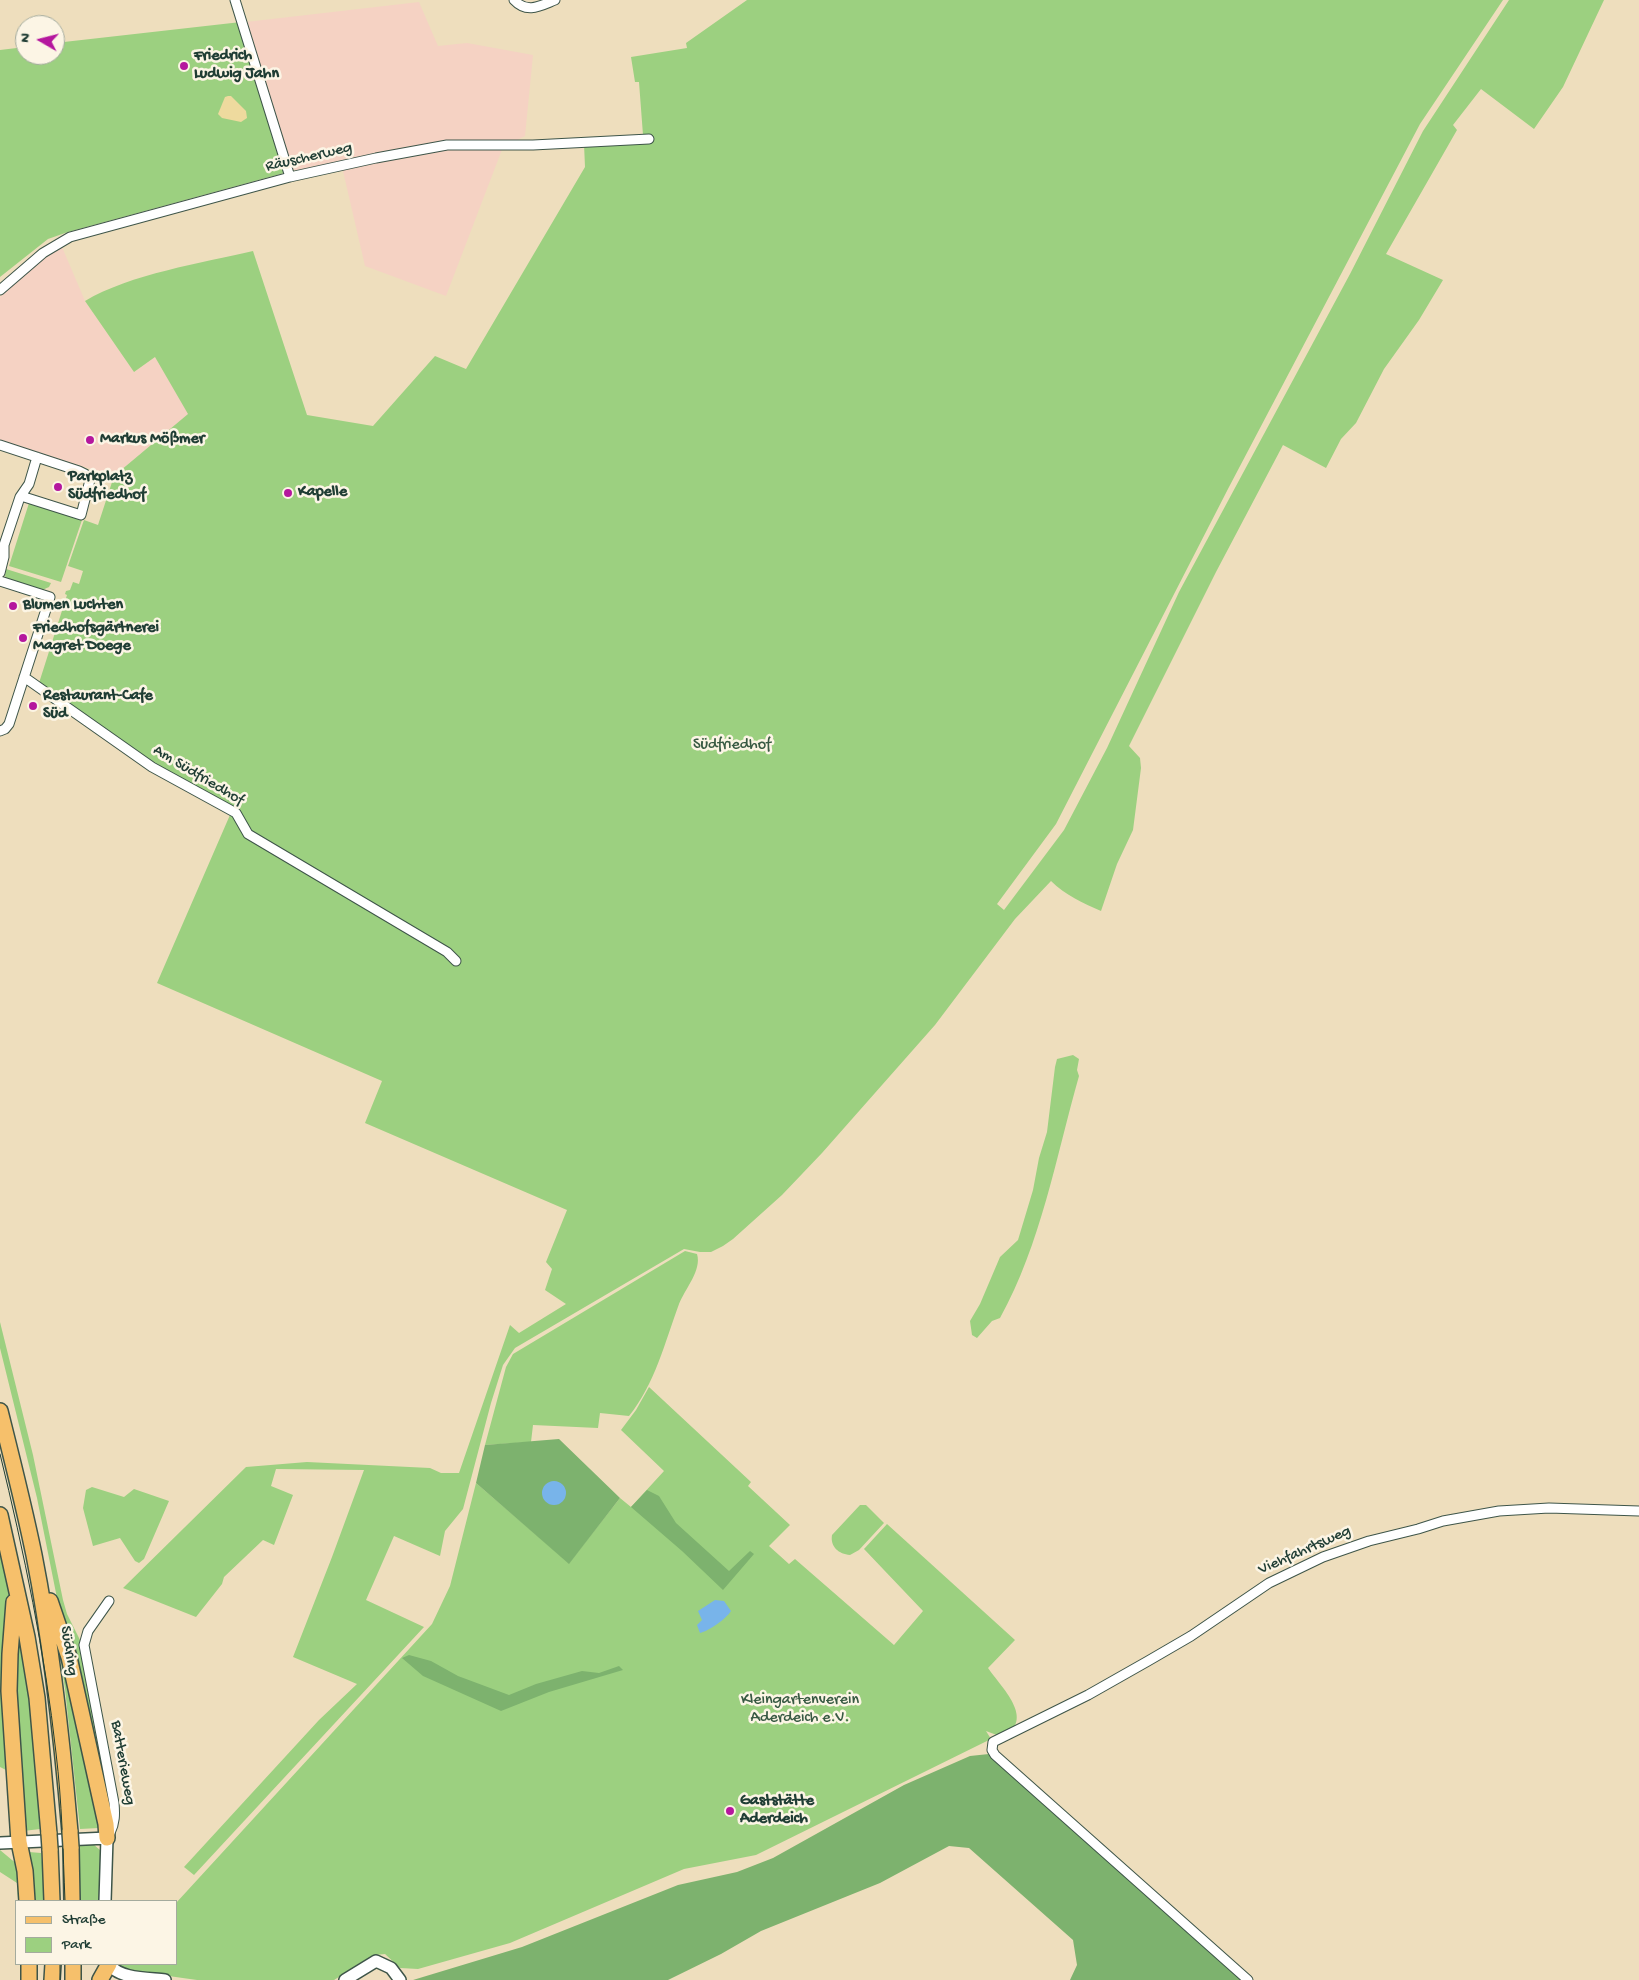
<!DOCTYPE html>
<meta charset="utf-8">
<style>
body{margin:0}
#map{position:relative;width:1639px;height:1980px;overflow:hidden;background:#eedebd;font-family:"Gochi Hand",sans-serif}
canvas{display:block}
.legend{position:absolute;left:15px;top:1900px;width:162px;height:65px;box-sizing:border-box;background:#fcf5e5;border:1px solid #a4ab9e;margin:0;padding:6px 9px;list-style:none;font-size:15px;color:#1f3d34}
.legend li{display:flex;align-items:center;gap:10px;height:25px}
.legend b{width:25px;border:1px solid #a4ab9e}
.north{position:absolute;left:15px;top:15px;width:50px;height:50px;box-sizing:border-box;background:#fcf5e5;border:1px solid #a4ab9e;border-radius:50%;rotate:278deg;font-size:14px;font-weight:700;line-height:20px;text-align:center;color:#1f3d34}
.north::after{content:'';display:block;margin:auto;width:18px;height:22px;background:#b5179e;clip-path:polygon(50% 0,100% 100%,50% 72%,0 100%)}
</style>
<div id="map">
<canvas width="1639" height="1980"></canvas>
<ul class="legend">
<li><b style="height:6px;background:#f6c06b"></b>Straße</li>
<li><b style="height:14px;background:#9cd080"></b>Park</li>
</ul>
<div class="north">N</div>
</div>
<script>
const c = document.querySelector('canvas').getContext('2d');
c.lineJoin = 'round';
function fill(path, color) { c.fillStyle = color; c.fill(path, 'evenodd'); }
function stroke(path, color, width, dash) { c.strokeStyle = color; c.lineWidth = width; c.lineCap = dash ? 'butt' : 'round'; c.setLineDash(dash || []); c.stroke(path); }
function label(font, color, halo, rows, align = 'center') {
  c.font = font + ' "Gochi Hand",sans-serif'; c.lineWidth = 5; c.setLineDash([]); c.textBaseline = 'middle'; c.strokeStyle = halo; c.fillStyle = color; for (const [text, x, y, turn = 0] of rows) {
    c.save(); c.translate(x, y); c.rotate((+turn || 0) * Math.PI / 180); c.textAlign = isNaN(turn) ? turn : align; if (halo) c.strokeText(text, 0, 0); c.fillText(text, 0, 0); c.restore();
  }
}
const built = new Path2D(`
 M419,2L438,46L467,43L533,55L525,136L503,147L446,296L365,266L343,171L335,164L301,172L292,169L246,22Z
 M62,247L85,301L134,372L155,357L189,414L114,476L0,441V297L43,258Z`);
const green = new Path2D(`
 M747,0H1503L1420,124L1229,487L1056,824L997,904L1004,910L1064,830L1107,748L1179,592L1350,274L1423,131L1509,0H1604L1563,87L1534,129L1481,89L1453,125L1457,130L1386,254L1443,280L1419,320L1384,369L1356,423L1341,439L1326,468L1283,445L1216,572L1129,746L1140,758L1141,768L1133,830L1117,864L1101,911C1083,903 1065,895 1051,881L1015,919L935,1025L822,1153L782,1195L733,1239L723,1246L711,1252H700L684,1249L515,1348L503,1365L491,1403L463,1509L445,1531L440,1556L394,1536L366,1600L424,1627L194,1875L184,1867L319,1720L357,1684L293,1657L332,1557L364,1470L276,1469L271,1486L293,1495L274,1545L263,1540L224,1577L222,1584L196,1617L123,1588L246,1467L307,1462L430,1468L441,1473H459L510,1325L519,1333L566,1304L545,1290L552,1269L546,1262L567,1210L365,1123L382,1081L157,983L233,808L158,767L39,683L67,595L65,594L66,591L70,590L73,582L79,584L83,571L68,566L84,520L98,525L114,476L188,414L155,357L134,372L85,301C130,274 202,263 253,251L307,415L373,426L435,356L466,369L585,167L584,144L643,135L639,82H635L631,57L687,48L686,43Z
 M241,22L286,168L284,173L68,232L48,239L0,277V50L25,47V55H55V43Z
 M29,503L82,520L61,582L9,566Z
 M6,569L51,583L49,587L40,591L6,579L5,575Z
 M1073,1055L1079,1059L1077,1070L1079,1076C1056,1157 1041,1244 1000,1318L992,1321L977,1338L972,1335L970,1321L980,1304L1000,1257L1018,1240L1033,1190L1039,1158L1047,1132L1055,1067L1057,1059Z
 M685,1251L697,1254C702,1270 685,1289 679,1304C665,1342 655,1384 629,1416L600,1413L598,1428L533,1425L531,1442L485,1445L506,1367L513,1354Z
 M0,1322L33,1455L63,1600L67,1614L80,1640L108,1788L111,1822L62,1623L37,1498L0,1348Z
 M649,1387L751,1482L748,1486L790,1525L769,1546L789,1564L795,1559L894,1645L923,1611L864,1549L887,1524L1015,1640L988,1668C1001,1687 1037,1720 1002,1737L986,1731L991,1739L756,1855L684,1869L510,1943L418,1969L400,1968L385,1954L375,1955L334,1980H197L126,1970L118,1965L176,1964V1903L432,1624L450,1586L476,1483L569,1563L620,1498L631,1507L664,1471L621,1430L636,1410Z
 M92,1487L124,1497L134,1489L169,1501L144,1559L139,1563L135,1561L120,1538L93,1546L83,1508L86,1490Z
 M860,1505H866L884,1523L859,1550L850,1555C839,1554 830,1547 832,1535Z
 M0,1533L24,1648L37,1756L40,1829L15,1832L8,1771L0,1767Z
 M57,1635L74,1697L99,1828L80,1829L65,1689Z
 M93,1844L100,1850L102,1858L100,1901H77L75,1846Z
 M0,1850L18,1865L29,1852L41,1853L46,1901H18L17,1883L0,1872Z`);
const forest = new Path2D(`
 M559,1439L620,1498L569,1564L476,1483L485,1445Z
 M647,1490L659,1496L676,1523L729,1571L750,1551L754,1554L723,1590L682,1551L631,1507Z
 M409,1655L431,1661L458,1676L509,1695L536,1684L582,1671L599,1673L619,1666L623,1670L549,1692L501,1711L423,1676L402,1658Z
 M989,1754L1244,1980H1070L1077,1965L1073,1940L969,1848L949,1846L880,1883L761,1931L721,1954L668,1980H413L522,1947L678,1885L737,1872L773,1858L904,1785L970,1756Z`);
const sand = new Path2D(`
 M228,96H231L246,111L247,118L241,122L222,118L218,114L225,97Z`);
const water = new Path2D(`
 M542 1493a12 12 0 1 1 24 0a12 12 0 1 1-24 0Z
 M715,1600L724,1601L731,1611C726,1619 709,1631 700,1633L697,1625L702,1620L698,1611Z`);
const minor = new Path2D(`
 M235,0L290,177
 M514,0C527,14 540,6 555,0
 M0,290L43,253L70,237L290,177L376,158L447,145H533L649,139
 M0,445L79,471L85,474L90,480L81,515L21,496
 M0,573L4,557V545L20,497L29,484L37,457
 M0,581L50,597L9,724L5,729L0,731
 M24,677L152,767L236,813L248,834L447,952L456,961
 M109,1601L88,1631L84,1645L114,1803C115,1814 115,1823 110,1833
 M1248,1980L995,1755L992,1750L993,1742L1088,1695L1148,1661L1191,1636L1269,1583L1323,1557L1369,1541L1418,1529L1443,1521L1499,1511L1549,1508L1639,1511`);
const tertiary = new Path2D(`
 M0,1843L107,1838L105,1901
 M109,1964C119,1979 148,1978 165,1980
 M345,1980L376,1961L391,1968L400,1980`);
const primary = new Path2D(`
 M0,1411C12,1459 24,1506 34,1555C52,1646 62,1739 70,1832
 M0,1515L27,1637L37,1698L49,1834
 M50,1601L69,1657L106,1824L107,1838
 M14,1602L10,1654L9,1691L19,1842L25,1871L27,1901
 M71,1847L72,1901
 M50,1849L52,1901
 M29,1964V1980
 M52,1980L53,1964
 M73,1980V1964
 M100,1980L109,1964`);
const tram = new Path2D(`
 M0,1454C24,1552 45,1653 56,1753C62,1802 63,1852 65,1901
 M60,1980V1964`);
const primaryBridge = new Path2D(`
 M70,1832L71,1847
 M49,1834L50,1849`);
const markers = [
 [184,66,5,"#b5179e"],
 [90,440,5,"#b5179e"],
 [58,487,5,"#b5179e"],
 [288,493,5,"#b5179e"],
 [13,606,5,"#b5179e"],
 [23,638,5,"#b5179e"],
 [33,706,5,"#b5179e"],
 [730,1811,5,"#b5179e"]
];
const poiNames = [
 ["Friedrich",194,57],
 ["Ludwig Jahn",194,75],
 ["Markus Mößmer",100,440],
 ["Parkplatz",68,478],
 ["Südfriedhof",68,496],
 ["Kapelle",298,493],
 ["Blumen Luchten",23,606],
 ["Friedhofsgärtnerei",33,629],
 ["Magret Doege",33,647],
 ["Restaurant-Cafe",43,697],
 ["Süd",43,715],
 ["Gaststätte",740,1802],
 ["Aderdeich",740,1820]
];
const streetNames = [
 ["Räuscherweg",309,158,-13],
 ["Am Südfriedhof",198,776,31],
 ["Viehfahrtsweg",1305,1551,-24],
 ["Südring",68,1651,81],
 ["Batterieweg",122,1763,80]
];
const parkNames = [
 ["Südfriedhof",732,746],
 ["Kleingartenverein",800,1701],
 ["Aderdeich e.V.",800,1719]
];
fill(built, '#f5d2c3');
fill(green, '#9cd080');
fill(forest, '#7db26e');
fill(sand, '#eeda9e');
fill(water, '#78b4ea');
stroke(minor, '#3e5549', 11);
stroke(tertiary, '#3e5549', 14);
stroke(primary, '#3e5549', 18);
stroke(minor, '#fff', 9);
stroke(tertiary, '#fff', 11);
stroke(primary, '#f6c06b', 15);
stroke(tram, '#1f3d34', 1);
stroke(primaryBridge, '#3e5549', 18, []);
stroke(primaryBridge, '#f6c06b', 15);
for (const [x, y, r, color] of markers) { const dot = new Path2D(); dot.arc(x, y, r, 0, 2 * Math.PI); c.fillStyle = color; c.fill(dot); stroke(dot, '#fcf5e5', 2); }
label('bold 16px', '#1f3d34', '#fcf5e5', poiNames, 'left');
label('16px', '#1f3d34', '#fcf5e5', streetNames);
label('16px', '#385a43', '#fcf5e5', parkNames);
</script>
